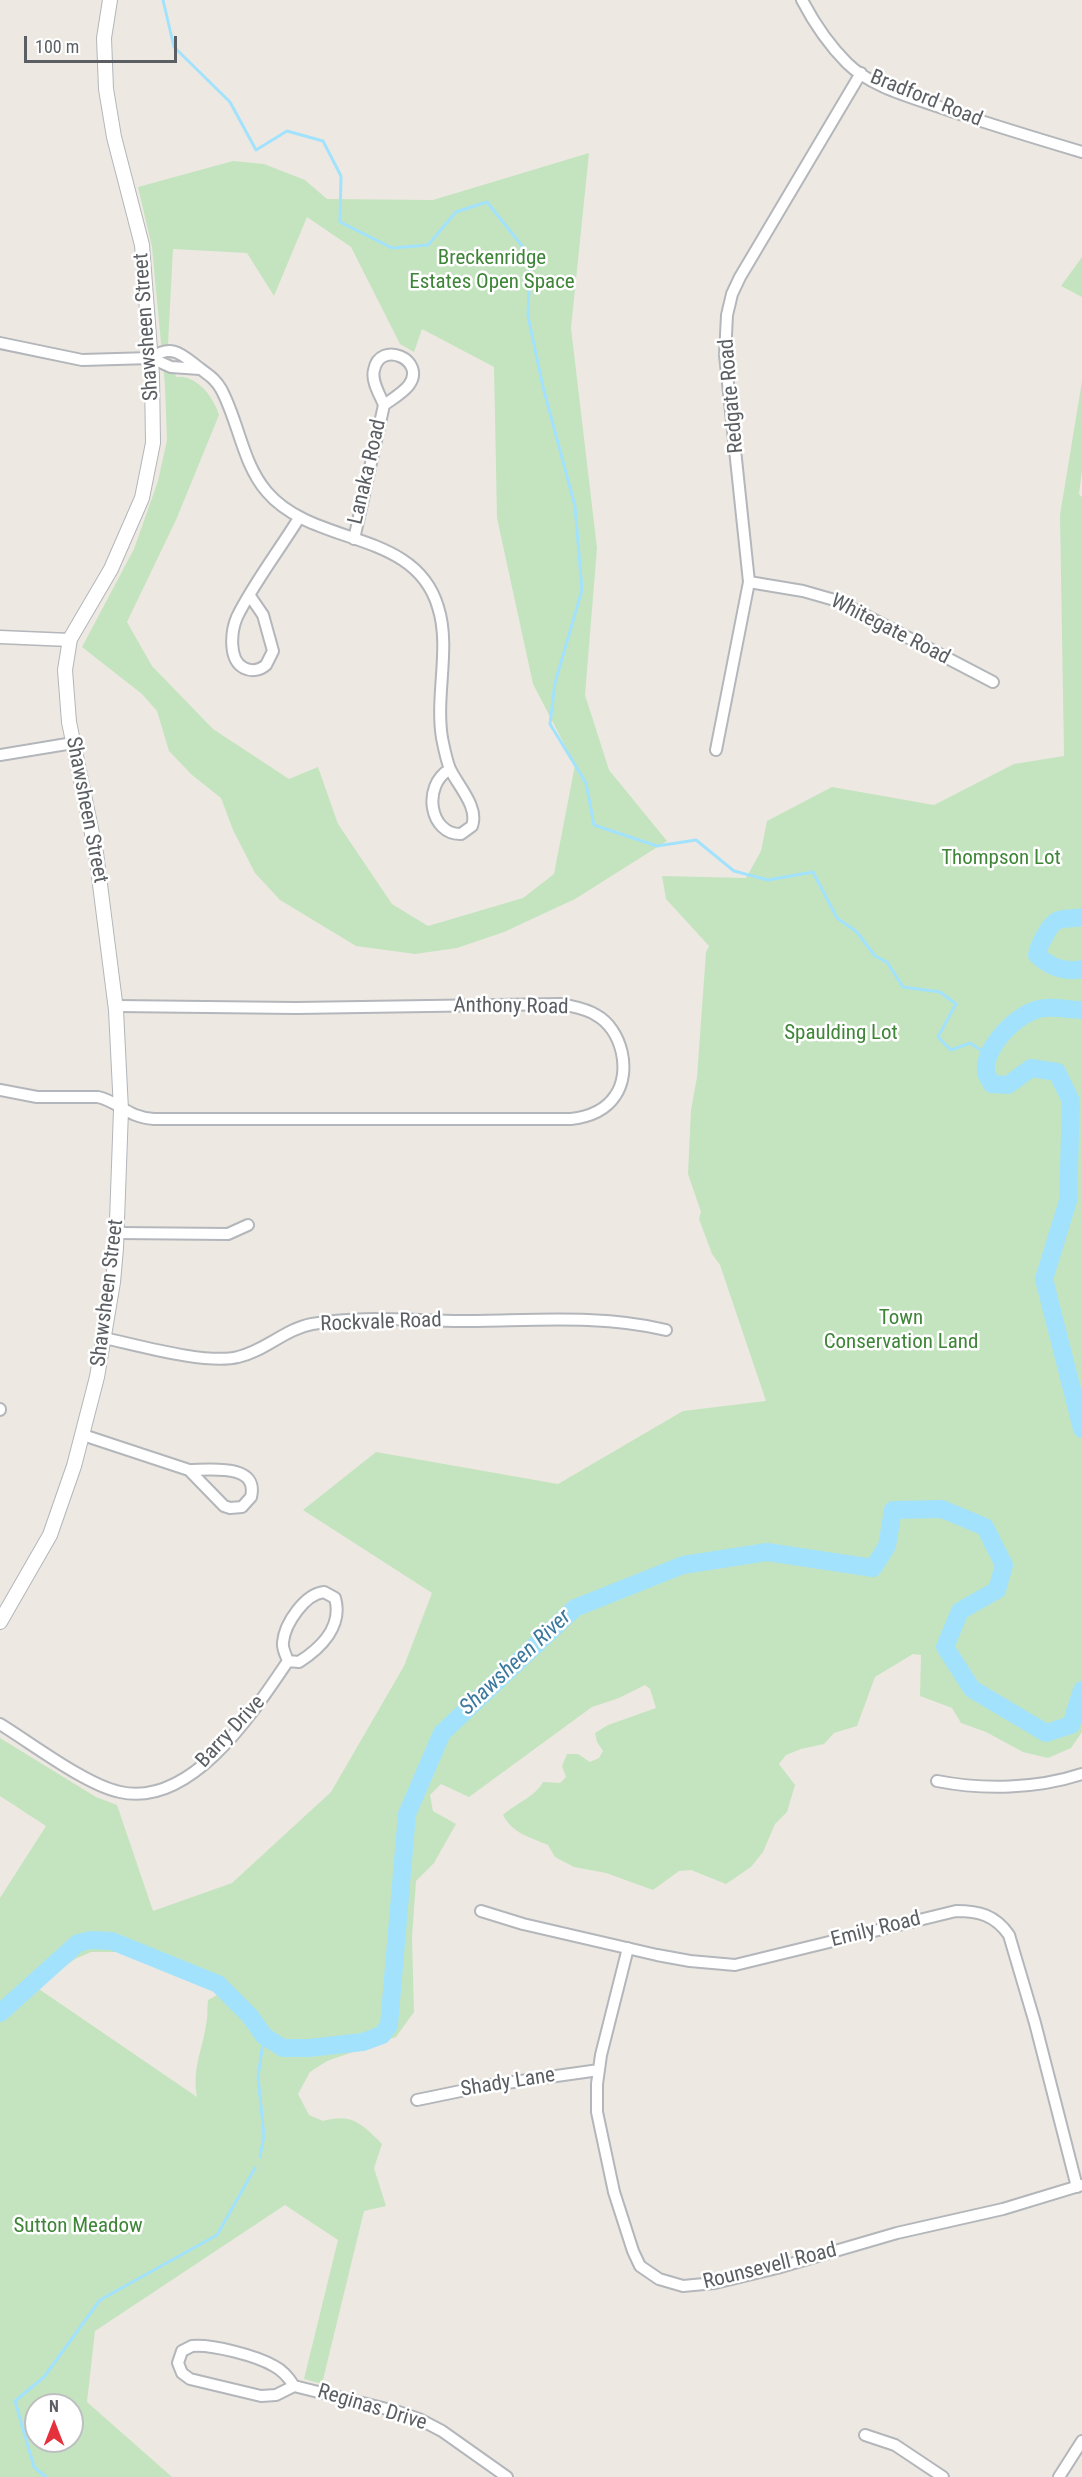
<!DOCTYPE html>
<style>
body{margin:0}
#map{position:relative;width:1082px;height:2477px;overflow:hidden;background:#ede9e2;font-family:"Roboto Condensed",sans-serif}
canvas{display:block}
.north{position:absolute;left:24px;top:2393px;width:60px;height:60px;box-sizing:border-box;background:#fff;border:2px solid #bdbfc1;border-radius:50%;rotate:0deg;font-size:16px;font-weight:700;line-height:24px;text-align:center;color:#5b5f63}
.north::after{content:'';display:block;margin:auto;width:21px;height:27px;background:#e5313c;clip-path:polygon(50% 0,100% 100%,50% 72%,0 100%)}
.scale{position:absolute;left:24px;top:36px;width:153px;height:27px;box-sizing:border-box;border:3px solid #5b5f63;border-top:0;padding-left:8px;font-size:18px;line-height:21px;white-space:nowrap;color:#5b5f63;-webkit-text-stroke:4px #fff;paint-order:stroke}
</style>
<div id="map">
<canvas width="1082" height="2477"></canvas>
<div class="north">N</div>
<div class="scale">100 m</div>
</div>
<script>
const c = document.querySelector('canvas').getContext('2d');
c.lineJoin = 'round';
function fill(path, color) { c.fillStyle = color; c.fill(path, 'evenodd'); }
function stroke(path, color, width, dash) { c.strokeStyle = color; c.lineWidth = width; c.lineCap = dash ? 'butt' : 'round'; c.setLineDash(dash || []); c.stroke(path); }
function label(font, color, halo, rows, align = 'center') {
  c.font = font + ' "Roboto Condensed",sans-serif'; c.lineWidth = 5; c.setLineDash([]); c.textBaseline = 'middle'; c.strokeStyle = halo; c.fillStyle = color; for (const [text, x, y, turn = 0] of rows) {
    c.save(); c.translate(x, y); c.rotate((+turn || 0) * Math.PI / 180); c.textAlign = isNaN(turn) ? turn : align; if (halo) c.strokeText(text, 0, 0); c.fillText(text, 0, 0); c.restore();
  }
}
const green = new Path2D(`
 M589,153L571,328L597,548L585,695L609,770L667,841L575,899L504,932L457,948L415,954L356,946L280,900L255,873L233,830L221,798L192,775L169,751L157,711L142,694L82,647L134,549L158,481L167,440L165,386L152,247L138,187L233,161L264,164L305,180L327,199L433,200ZM307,217L351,247L400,344L414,352L422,329L494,367L497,518L533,684L575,765L554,874L523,898L428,926L392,904L338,824L318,767L289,779L213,729L152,666L127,622L176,520L219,415C214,398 197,374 176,377L168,344L173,249L247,253L274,296Z
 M1082,257V297L1061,286Z
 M1082,381V471L1079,494L1082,497V1732L1071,1748L1048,1758L1023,1752L986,1732L961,1723L952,1708L920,1696L921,1655L913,1654L875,1677L857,1726L834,1733L824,1744L801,1749L786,1755L779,1764L795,1785L787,1812L775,1824L763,1852L751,1867L726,1884L691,1870L679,1871L653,1890L606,1873L574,1867L555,1857L548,1845C530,1837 513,1834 503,1815C516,1803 535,1797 543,1782L560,1783L566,1777L562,1766L567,1754H578L590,1762L599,1758L603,1751L597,1742L595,1733L608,1725L656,1708L650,1689L645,1685L619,1698L592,1707L469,1797L441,1784L430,1795L433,1811L456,1824L434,1863L416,1881L412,1937L414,2012L396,2037L327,2061L310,2072L298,2094L309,2115L323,2121C352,2113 362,2124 382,2144L374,2168L386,2206L364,2211L322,2384L304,2379L338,2240L285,2205L95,2331L87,2402L172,2477H0V1898L46,1826L0,1796V1738L96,1797L117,1805L153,1911L232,1883L331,1792L404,1666L432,1593L303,1510L376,1452L558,1484L683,1411L766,1401L720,1265L712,1254L699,1219L701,1212L688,1174L691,1110L697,1077L706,952L709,946L666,899L662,876L746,878L761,851L767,821L832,787L934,805L1014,764L1064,756L1060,515ZM91,1952H140L154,1960L207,1975L226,1990L208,2000C207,2008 208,2017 206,2025C202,2051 192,2069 197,2097L36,1987L75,1959ZM36,2405H72V2441H36Z`);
const stream = new Path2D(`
 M163,0L174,47L230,102L256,150L287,131L323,141L341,176L340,222L392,248L428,245L456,212L487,202L530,256L528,316L543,387L575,506L582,590L555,683L550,724L586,783L594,825L657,846L696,840L734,871L768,880L813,872L837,918L857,932L875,956L887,962L903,987L940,992L956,1004L938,1037L951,1050L970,1043L989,1055
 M260,2157L264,2136L258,2077L264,2036
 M46,2477L34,2467L15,2401L44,2377L100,2300L217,2235L255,2168`);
const river = new Path2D(`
 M1082,917C1064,921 1057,914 1047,932C1042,941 1039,944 1037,955C1050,967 1064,973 1082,969
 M1082,1010C1070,1010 1057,1007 1045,1008C1021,1009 983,1046 986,1072C987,1076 990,1081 992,1084L1008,1085L1031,1068L1057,1072L1071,1101L1068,1201L1044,1279L1082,1429
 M0,2013L78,1943L91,1940L112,1941L218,1984L250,2016L264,2036L283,2048H309L363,2042L382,2035L389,2025L407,1814L442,1733L575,1608L683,1565L767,1552L873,1568L887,1546L893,1510L942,1509L985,1527L1004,1565L997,1590L960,1611L945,1647L972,1689L1046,1733L1071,1725L1082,1690`);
const minor = new Path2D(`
 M802,0C814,23 829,45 847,63C871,87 911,97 942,108C988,124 1035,138 1082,152
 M0,343L82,360L151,358
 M151,358C174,342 184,357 202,370C210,376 216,380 221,389C239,422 242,463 267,492C314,547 415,529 438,607C451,647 435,695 442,738C444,748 446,759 450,769C458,786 479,807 472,826L461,834C430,835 421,786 450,769
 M151,358L171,367L200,369
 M354,539L384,405C392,399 403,393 409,385C427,360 380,339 374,370C371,381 380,395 384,405
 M749,582L803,591L838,601L993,682
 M250,596L263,615L273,651L266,665C260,670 252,672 244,668C228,660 231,631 237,617C253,584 280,549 299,518
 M716,750L749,582L725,355L727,315L732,294L740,277L861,73
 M0,755L73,743
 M0,1090L37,1097H98C120,1102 126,1117 154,1119H571C588,1117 605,1111 615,1096C632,1072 622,1029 596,1015C585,1008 573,1007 561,1004L296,1008L116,1006
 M117,1233L228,1234L248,1225
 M104,1338C137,1345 207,1365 238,1357C265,1351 285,1329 312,1324C361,1315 413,1321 462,1321C529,1321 600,1314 666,1330
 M0,1409V1410
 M83,1435L189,1470L224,1506L230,1508L242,1507L251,1497C259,1463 210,1470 189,1470
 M324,1592L335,1598C343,1626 321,1648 299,1662L288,1661C286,1655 282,1649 283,1642C285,1623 305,1594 324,1592Z
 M0,1724C31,1743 86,1785 120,1792C192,1808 254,1711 288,1661
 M937,1781C983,1790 1037,1789 1082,1774
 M481,1911L523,1924L657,1955L690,1961L735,1965L956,1911C979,1911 995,1915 1009,1935L1035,2023L1077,2187
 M628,1948L601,2055L597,2084V2112L614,2192L633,2251L640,2266L659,2279L683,2286L715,2283L777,2268L897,2233L1003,2209L1082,2185
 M417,2100L485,2086L599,2070
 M192,2346C212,2344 257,2356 274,2366C282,2370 289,2378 294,2386L276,2395L261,2396L190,2379L182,2373L178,2363L182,2351Z
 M294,2386L399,2412L419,2419L442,2431L507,2477
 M865,2435L895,2445L943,2477
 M1059,2477L1082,2441`);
const tertiary = new Path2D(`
 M0,637L70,640`);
const secondary = new Path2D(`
 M0,1622L50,1535L74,1466L97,1377L113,1282L116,1248L121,1110L116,1010L96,853L69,722L65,670L70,639L111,569L142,498L153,443L152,376L142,245L114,137L106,89L104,38L110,0`);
const streetNames = [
 ["Bradford Road",926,99,22],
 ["Shawsheen Street",147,327,-94],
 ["Redgate Road",732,396,-95],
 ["Lanaka Road",368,472,-77],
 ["Whitegate Road",890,630,27],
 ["Shawsheen Street",86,810,79],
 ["Anthony Road",511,1007,1],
 ["Shawsheen Street",108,1293,-83],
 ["Rockvale Road",381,1323,-2],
 ["Barry Drive",231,1732,-47],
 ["Emily Road",876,1930,-14],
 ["Shady Lane",508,2083,-9],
 ["Rounsevell Road",770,2267,-14],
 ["Reginas Drive",372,2408,17]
];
const parkNames = [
 ["Breckenridge",492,259],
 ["Estates Open Space",492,283],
 ["Thompson Lot",1001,859],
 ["Spaulding Lot",841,1034],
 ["Town",901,1319],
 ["Conservation Land",901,1343],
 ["Sutton Meadow",78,2227]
];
const waterNames = [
 ["Shawsheen River",516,1663,-43]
];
fill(green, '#c4e4bf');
stroke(stream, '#a3e2fd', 3);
stroke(river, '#a3e2fd', 18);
stroke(minor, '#b3b6ba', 14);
stroke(tertiary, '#b3b6ba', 15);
stroke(secondary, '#b2b6ba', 16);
stroke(minor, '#fff', 10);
stroke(tertiary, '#fff', 12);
stroke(secondary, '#fff', 14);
label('21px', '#5b5f63', '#fff', streetNames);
label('21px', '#3e8537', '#fff', parkNames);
label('italic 22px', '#3b789d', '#fff', waterNames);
</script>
